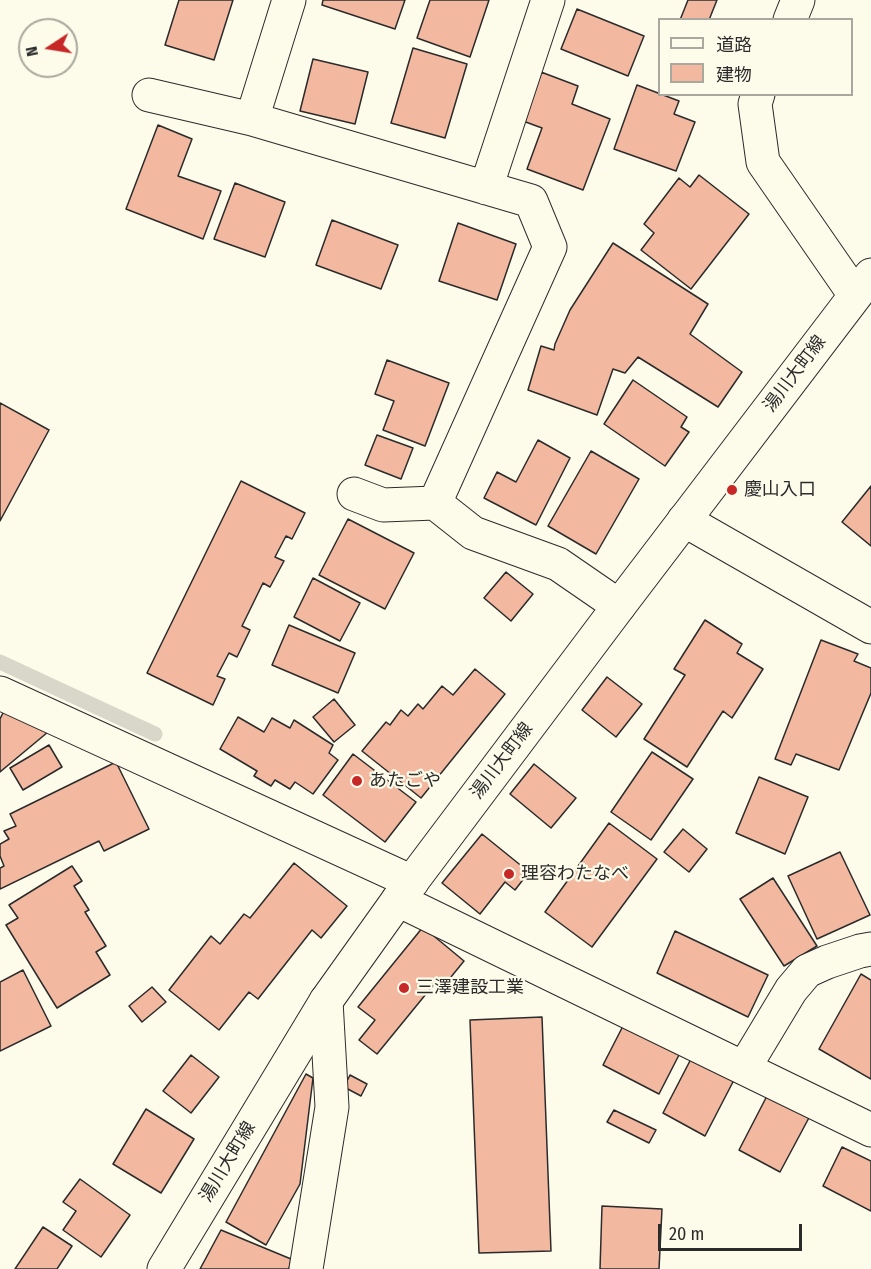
<!DOCTYPE html>
<meta charset="utf-8">
<style>
body{margin:0}
#map{position:relative;width:871px;height:1269px;overflow:hidden;background:#fdfbea;font-family:"Fira Sans Condensed","Noto Sans JP",sans-serif}
canvas{display:block}
.legend{position:absolute;left:658px;top:18px;width:195px;height:78px;box-sizing:border-box;background:#fdfbea;border:2px solid #a9a89e;margin:0;padding:8px 10px;list-style:none;font-size:18px;color:#2b2b2b}
.legend li{display:flex;align-items:center;gap:12px;height:30px}
.legend b{width:30px;border:2px solid #a9a89e}
.north{position:absolute;left:18px;top:18px;width:60px;height:60px;box-sizing:border-box;background:#fdfbea;border:2px solid #a9a89e;border-radius:50%;rotate:258deg;font-size:16px;font-weight:700;line-height:24px;text-align:center;color:#2b2b2b}
.north::after{content:'';display:block;margin:auto;width:21px;height:27px;background:#c62828;clip-path:polygon(50% 0,100% 100%,50% 72%,0 100%)}
.scale{position:absolute;left:658px;top:1224px;width:144px;height:27px;box-sizing:border-box;border:3px solid #2b2b2b;border-top:0;padding-left:8px;font-size:18px;line-height:21px;white-space:nowrap;color:#2b2b2b;-webkit-text-stroke:4px #fdfbea;paint-order:stroke}
</style>
<div id="map">
<canvas width="871" height="1269"></canvas>
<ul class="legend">
<li><b style="height:8px;background:#fdfbea"></b>道路</li>
<li><b style="height:16px;background:#f2b8a0"></b>建物</li>
</ul>
<div class="north">N</div>
<div class="scale">20 m</div>
</div>
<script>
const c = document.querySelector('canvas').getContext('2d');
c.lineJoin = 'round';
function stroke(path, color, width, dash) { c.strokeStyle = color; c.lineWidth = width; c.lineCap = dash ? 'butt' : 'round'; c.setLineDash(dash || []); c.stroke(path); }
function fill(path, color) { c.fillStyle = color; c.fill(path, 'evenodd'); }
function label(font, color, halo, rows, align = 'center') {
  c.font = font + ' "Fira Sans Condensed","Noto Sans JP",sans-serif'; c.lineWidth = 4.5; c.setLineDash([]); c.textBaseline = 'middle'; c.strokeStyle = halo; c.fillStyle = color; for (const [text, x, y, turn = 0] of rows) {
    c.save(); c.translate(x, y); c.rotate((+turn || 0) * Math.PI / 180); c.textAlign = isNaN(turn) ? turn : align; if (halo) c.strokeText(text, 0, 0); c.fillText(text, 0, 0); c.restore();
  }
}
const stream = new Path2D(`
 M0,662L155,734`);
const building = new Path2D(`
 M179,0H233L214,60L165,45Z
 M323,0H405L395,29L322,5Z
 M430,0H489L470,57L417,38Z
 M688,0H717L709,20H680Z
 M577,9L644,36L628,76L561,49Z
 M413,48L467,64L445,138L391,123Z
 M313,59L368,72L355,124L300,111Z
 M541,72L578,86L572,104L610,119L583,190L527,169L542,128L523,121Z
 M637,85L679,101L674,114L695,122L676,171L614,149Z
 M158,125L192,139L178,176L221,191L203,239L126,209Z
 M699,175L749,214L691,289L641,250L654,233L644,224L679,178L690,187Z
 M235,183L285,202L265,257L214,239Z
 M332,220L398,245L381,289L316,265Z
 M458,223L516,244L497,300L439,281Z
 M613,243L708,304L690,334L742,372L718,407L638,357L625,373L613,369L597,415L528,390L541,346L554,350L555,344L570,310Z
 M387,360L449,383L425,446L383,430L394,401L375,394Z
 M633,380L687,417L681,427L689,432L665,466L604,424Z
 M0,403L49,430L0,521Z
 M377,435L413,448L401,479L365,465Z
 M538,440L570,458L536,525L484,498L497,472L516,482Z
 M591,451L639,479L596,554L548,526Z
 M241,481L305,513L292,539L286,536L275,557L284,561L270,587L263,583L242,626L250,630L237,657L229,653L217,676L225,679L213,705L147,673Z
 M871,486V546L842,522Z
 M348,519L414,553L385,609L319,575Z
 M506,572L533,594L511,621L484,598Z
 M313,578L360,603L340,641L294,617Z
 M705,620L742,644L737,653L763,669L732,718L723,711L687,767L644,739L685,675L674,669Z
 M289,625L355,653L338,693L272,665Z
 M821,640L858,654L854,661L871,668V693L839,770L796,754L791,765L775,759Z
 M475,669L505,694L421,798L362,751L386,722L390,725L401,710L408,716L418,704L423,709L442,686L453,695Z
 M607,677L642,704L616,737L582,710Z
 M334,699L355,725L334,742L313,717Z
 M4,711L48,732L0,772V719Z
 M238,717L264,732L272,718L290,728L294,720L333,745L329,753L338,760L313,794L295,782L290,789L275,780L271,786L254,776L257,771L220,749Z
 M49,745L62,767L23,790L10,768Z
 M652,752L693,779L651,840L611,812Z
 M353,754L416,802L385,842L323,795Z
 M116,762L149,829L104,851L99,841L0,889V868L4,866L0,856V844L9,839L4,831L16,826L10,814Z
 M534,764L576,798L551,828L510,794Z
 M759,777L808,797L785,854L736,833Z
 M609,823L657,859L592,947L545,912Z
 M683,829L707,849L689,872L664,852Z
 M482,834L529,872L515,890L505,882L480,914L442,883Z
 M840,852L870,915L817,939L788,876Z
 M294,863L347,906L321,938L312,930L258,999L249,992L219,1030L169,990L211,936L220,944L244,914L250,918Z
 M72,866L82,881L74,886L89,910L85,912L106,946L96,952L110,975L57,1008L6,925L18,918L9,905Z
 M773,878L817,946L784,966L740,899Z
 M423,927L464,961L442,988L435,983L377,1054L359,1040L375,1020L358,1007Z
 M675,931L768,975L748,1017L657,973Z
 M23,970L51,1026L0,1051V982Z
 M861,974L871,980V1079L819,1049Z
 M152,987L166,1002L142,1022L129,1006Z
 M542,1017L551,1251L479,1253L470,1020Z
 M624,1024L680,1053L659,1094L603,1065Z
 M191,1055L219,1077L191,1113L163,1091Z
 M693,1055L735,1078L705,1136L663,1113Z
 M306,1074L313,1078L300,1184L266,1245L226,1222Z
 M350,1075L367,1084L361,1096L344,1087Z
 M769,1092L811,1114L780,1172L739,1150Z
 M146,1109L194,1139L161,1193L113,1164Z
 M614,1110L656,1130L649,1143L607,1122Z
 M842,1147L871,1161V1211L823,1186Z
 M80,1179L130,1215L101,1257L63,1230L76,1211L63,1202Z
 M602,1206L662,1209L659,1269H600Z
 M43,1227L72,1246L57,1269H15Z
 M221,1230L291,1259L289,1269H200Z`);
const minor = new Path2D(`
 M790,20L798,0
 M758,94L755,104L763,162L855,295
 M149,95L252,119L531,201L550,247L435,503
 M252,119L289,0
 M486,188L548,0
 M354,494L383,505L435,503L473,533L558,564L619,606
 M684,520L871,627
 M0,693L412,882
 M398,900L871,1130
 M744,1068L791,990L807,971L827,962L860,951L871,949
 M306,1269L332,1107L326,1001`);
const major = new Path2D(`
 M164,1269L326,1001L398,900L619,606L871,275`);
const markers = [
 [732,490,6,"#c62828"],
 [357,781,6,"#c62828"],
 [509,874,6,"#c62828"],
 [404,988,6,"#c62828"]
];
const streetNames = [
 ["湯川大町線",795,374,-53],
 ["湯川大町線",502,761,-53],
 ["湯川大町線",228,1162,-59]
];
const poiNames = [
 ["慶山入口",744,490],
 ["あたごや",369,781],
 ["理容わたなべ",521,874],
 ["三澤建設工業",416,988]
];
stroke(stream, '#d8d7c9', 15);
fill(building, '#f2b8a0');
stroke(building, '#2b2b2b', 1.5);
stroke(minor, '#2b2b2b', 35);
stroke(major, '#2b2b2b', 35);
stroke(minor, '#fdfbea', 33);
stroke(major, '#fdfbea', 33);
for (const [x, y, r, color] of markers) { const dot = new Path2D(); dot.arc(x, y, r, 0, 2 * Math.PI); c.fillStyle = color; c.fill(dot); stroke(dot, '#fdfbea', 2); }
label('18px', '#2b2b2b', '#fdfbea', streetNames);
label('18px', '#2b2b2b', '#fdfbea', poiNames, 'left');
</script>
